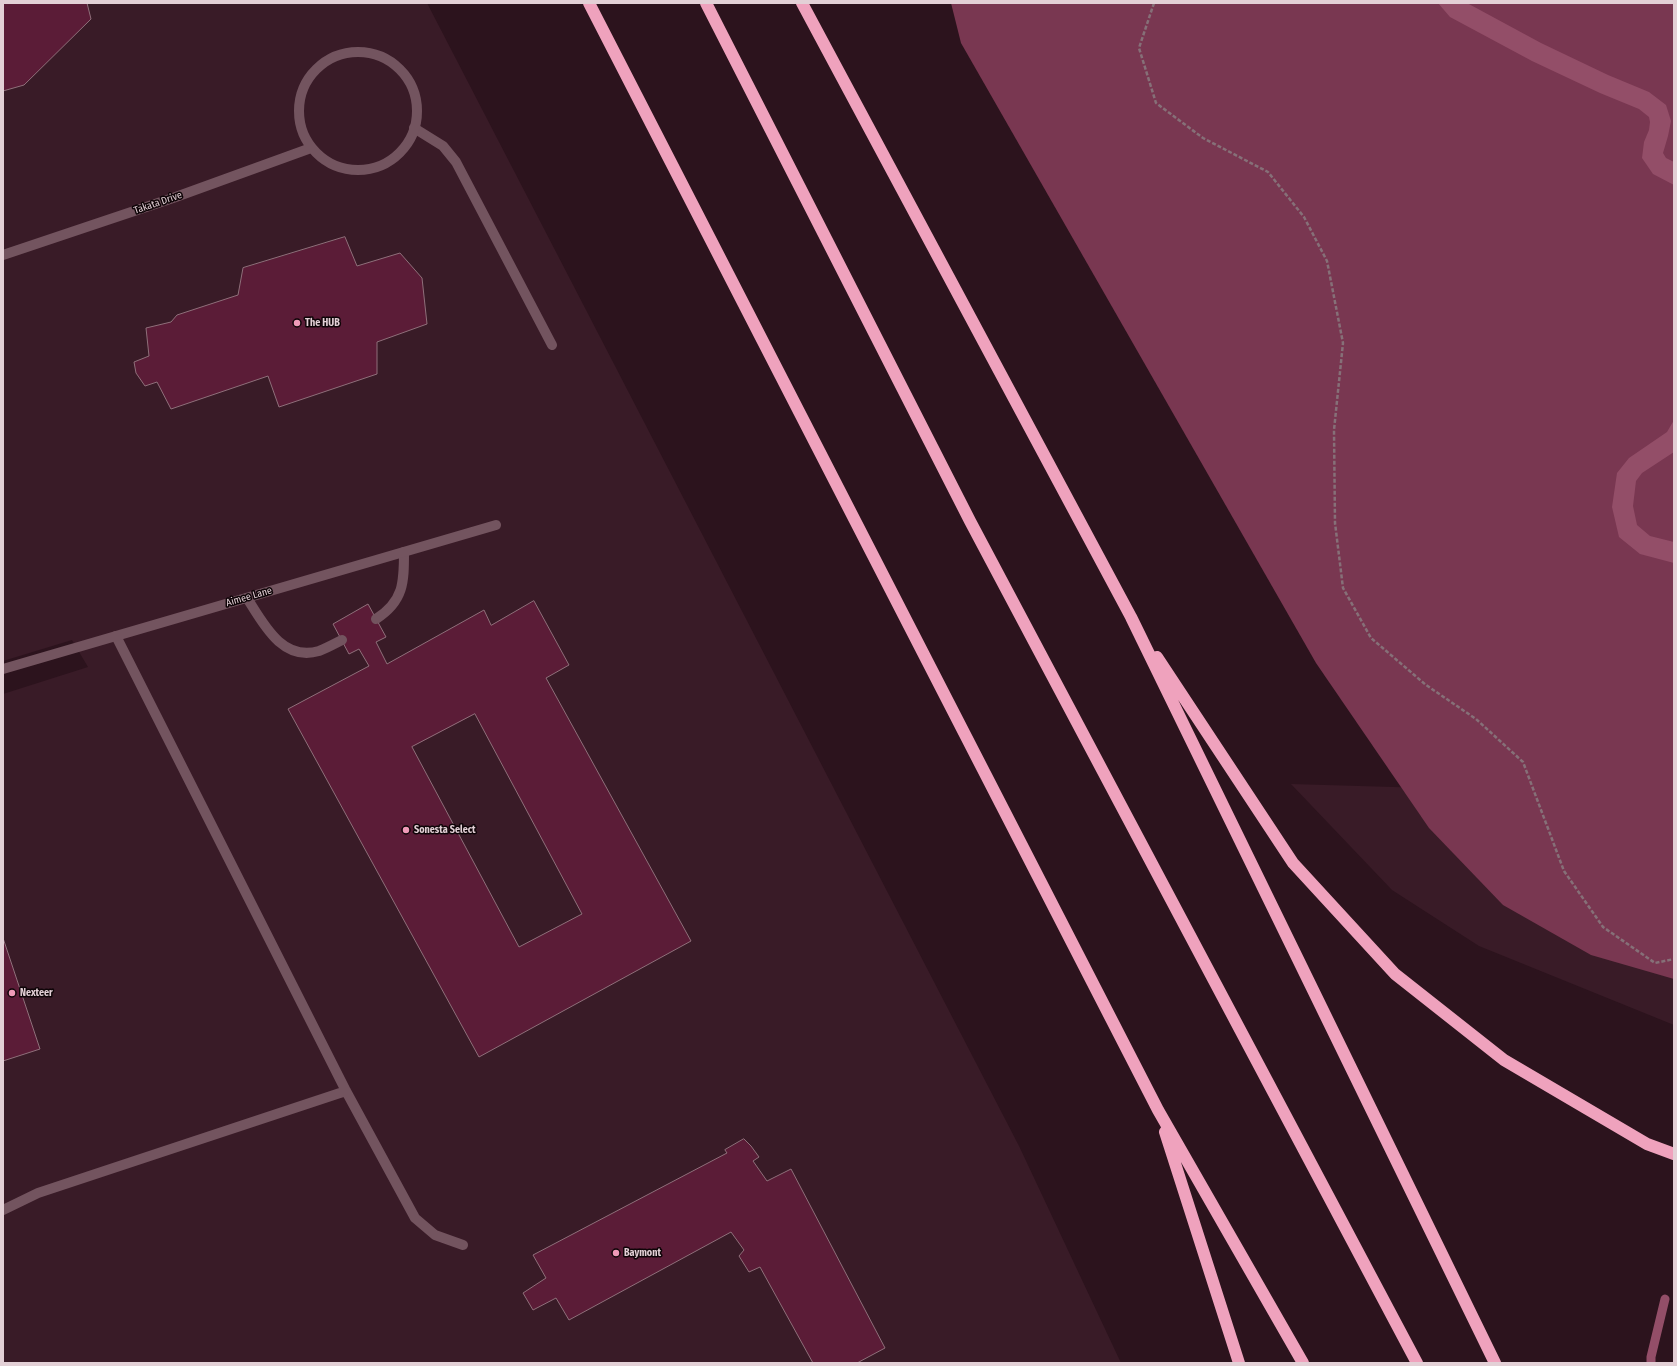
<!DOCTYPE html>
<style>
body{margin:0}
#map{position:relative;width:1677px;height:1366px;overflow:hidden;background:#2c131d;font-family:"Fira Sans Condensed",sans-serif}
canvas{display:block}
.frame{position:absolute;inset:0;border:4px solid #e3d0d6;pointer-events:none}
</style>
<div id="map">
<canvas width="1677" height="1366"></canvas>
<div class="frame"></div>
</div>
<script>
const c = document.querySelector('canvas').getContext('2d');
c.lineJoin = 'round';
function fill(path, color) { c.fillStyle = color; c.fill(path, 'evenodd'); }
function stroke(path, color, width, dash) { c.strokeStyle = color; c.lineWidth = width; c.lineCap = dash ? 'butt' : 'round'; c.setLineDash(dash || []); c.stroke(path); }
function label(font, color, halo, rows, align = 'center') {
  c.font = font + ' "Fira Sans Condensed",sans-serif'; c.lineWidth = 3; c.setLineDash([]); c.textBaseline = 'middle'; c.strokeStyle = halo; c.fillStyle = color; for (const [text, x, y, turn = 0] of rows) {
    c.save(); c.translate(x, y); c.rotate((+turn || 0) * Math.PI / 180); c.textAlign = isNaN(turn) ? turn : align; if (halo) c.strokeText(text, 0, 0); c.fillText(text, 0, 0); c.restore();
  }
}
const built = new Path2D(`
 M3,3H427L1019,1146L1121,1363H3V694L88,667L72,640L3,661Z
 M1674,775V1025L1479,946L1392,890L1291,784L1531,791Z`);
const forest = new Path2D(`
 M951,3H1674V979L1591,955L1503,905L1429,828L1316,663L961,43Z`);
const water = new Path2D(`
 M1438,3H1467L1541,43L1608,75L1649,92L1666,105L1671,121L1668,136L1663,153L1666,158L1674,162V185L1653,174L1642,158L1644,142L1649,130L1650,122L1649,117L1639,109L1600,93L1532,61L1450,17Z
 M1674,420V452L1642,473L1636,481L1633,506L1637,525L1650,536L1674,542V563L1640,554L1619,537L1612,507L1617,473L1629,458L1667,432Z`);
const stream = new Path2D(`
 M1651,1363V1357L1665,1299`);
const building = new Path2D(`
 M3,3H87L91,19L24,85L3,91Z
 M345,237L357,266L400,253L422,278L427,324L377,342V374L279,407L268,376L171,409L157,382L145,386L136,373L134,362L149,356L146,328L171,322L177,315L238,295L243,268Z
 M534,601L569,665L546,678L691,941L479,1057L288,709L369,666L359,649L349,654L333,624L368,604L386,637L376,642L387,664L484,610L491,625ZM475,714L582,914L519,947L412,747Z
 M3,938L40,1049L3,1061Z
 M744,1139L751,1146L759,1157L753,1161L767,1181L791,1169L885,1348L857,1363H813L760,1267L749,1272L739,1256L744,1250L731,1232L569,1320L556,1298L533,1310L523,1293L546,1278L533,1255L727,1153L725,1150Z`);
const path = new Path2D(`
 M1154,3L1139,48L1156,103L1203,138L1268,172L1304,217L1327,261L1343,343L1334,430L1335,523L1343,588L1371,638L1426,685L1476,719L1523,762L1564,871L1603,927L1655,963L1674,959`);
const service = new Path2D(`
 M414,128L443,146L456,162L552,345
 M247,598C263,623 282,662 319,651C327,648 334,644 342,640
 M376,619C404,601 404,582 404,552
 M116,636L346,1091L415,1218L435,1235L463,1245
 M3,1210L38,1193L346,1091`);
const minor = new Path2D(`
 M299 111a59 59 0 1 1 118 0a59 59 0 1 1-118 0Z
 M3,255L173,198L311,148
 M3,669L496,525`);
const motorway = new Path2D(`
 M589,3L1158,1110L1303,1363
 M706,3L970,521L1417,1363
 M802,3L1131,617L1495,1363
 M1157,657L1293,863L1395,974L1504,1060L1647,1144L1674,1154
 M1165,1132L1239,1363`);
const markers = [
 [297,323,4,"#ef9ab8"],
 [406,830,4,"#ef9ab8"],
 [12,993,4,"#ef9ab8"],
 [616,1253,4,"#ef9ab8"]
];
const streetNames = [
 ["Takata Drive",158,203,-19],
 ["Aimee Lane",249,597,-16]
];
const poiNames = [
 ["The HUB",305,323],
 ["Sonesta Select",414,830],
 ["Nexteer",20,993],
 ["Baymont",624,1253]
];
fill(built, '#391b27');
fill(forest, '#793751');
fill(water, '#934e68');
stroke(stream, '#934e68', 9);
fill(building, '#5b1c37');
stroke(building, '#8f6f7a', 1);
stroke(path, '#867078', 2.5, [4, 2]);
stroke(service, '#73545f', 10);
stroke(minor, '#73545f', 10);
stroke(motorway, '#efa2bd', 12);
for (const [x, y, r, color] of markers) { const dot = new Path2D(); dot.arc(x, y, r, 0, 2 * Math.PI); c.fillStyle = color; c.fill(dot); stroke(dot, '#0e0407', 1.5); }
label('10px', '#e3d0d6', '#0e0407', streetNames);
label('bold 10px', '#e3d0d6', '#0e0407', poiNames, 'left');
</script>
